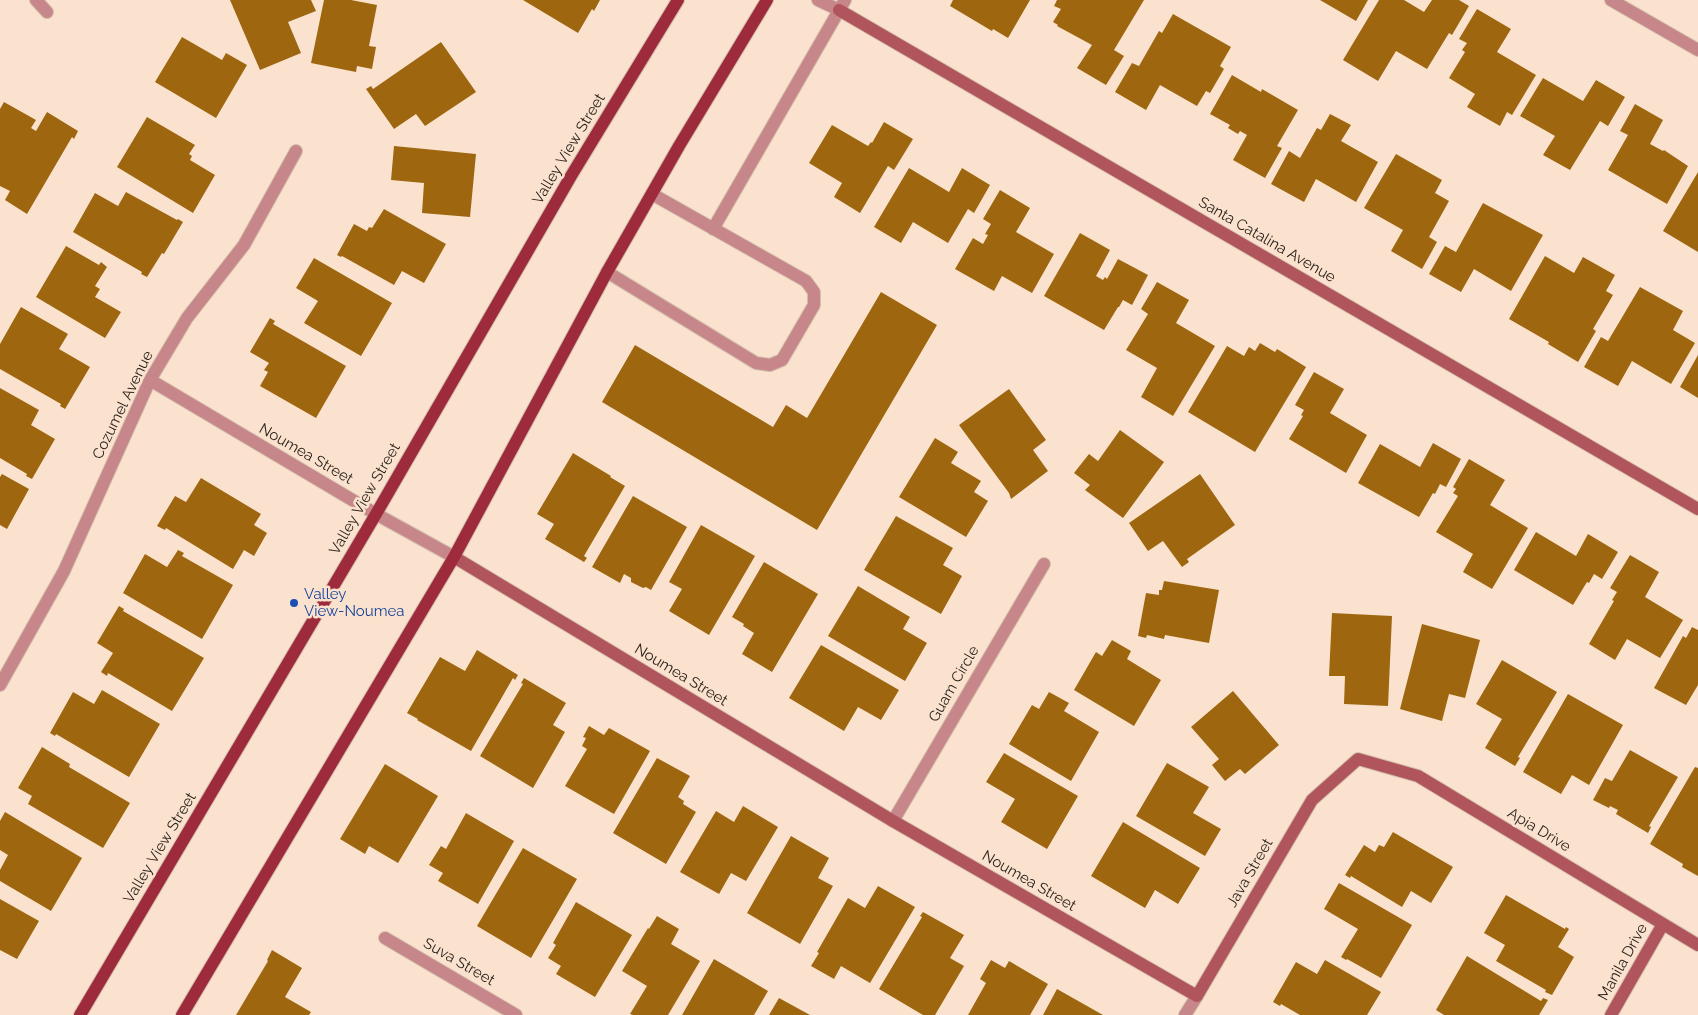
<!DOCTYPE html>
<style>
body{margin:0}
canvas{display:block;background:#fae2ce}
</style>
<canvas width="1698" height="1015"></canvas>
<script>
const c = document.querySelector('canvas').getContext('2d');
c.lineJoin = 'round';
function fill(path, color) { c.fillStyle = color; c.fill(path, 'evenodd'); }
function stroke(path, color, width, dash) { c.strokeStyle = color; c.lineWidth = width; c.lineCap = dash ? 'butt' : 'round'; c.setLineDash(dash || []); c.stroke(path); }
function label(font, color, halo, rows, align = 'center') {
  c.font = font + ' Raleway,sans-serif'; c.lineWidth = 5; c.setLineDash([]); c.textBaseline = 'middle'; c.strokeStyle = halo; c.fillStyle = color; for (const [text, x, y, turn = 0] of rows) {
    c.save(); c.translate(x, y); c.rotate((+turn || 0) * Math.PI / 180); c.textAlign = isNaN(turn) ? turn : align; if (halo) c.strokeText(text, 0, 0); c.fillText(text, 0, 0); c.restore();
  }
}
const building = new Path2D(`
 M230,0H311L316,11L288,22L301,53L260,70Z
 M324,0H351L377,5L369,46L376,47L372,69L357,66L356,72L311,63Z
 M523,0H600L594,11L592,9L578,33Z
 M953,0H1030L1008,38L993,29L992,31L950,6Z
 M1057,0H1144L1114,50L1124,56L1106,85L1077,68L1092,45L1057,26L1058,25L1053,22L1061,9L1054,6Z
 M1320,0H1368L1356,21Z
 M1379,0H1404L1424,12L1432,0H1459L1469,6L1452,35L1449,33L1427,69L1396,51L1378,81L1343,60Z
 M1477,9L1511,29L1497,52L1536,75L1512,115L1507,112L1500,126L1467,107L1475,94L1449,78L1465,52L1462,50L1467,43L1459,39Z
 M1173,14L1231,47L1220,66L1224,69L1210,93L1206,91L1197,106L1160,85L1146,110L1115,92L1132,63L1139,66L1159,31L1162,33Z
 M182,37L222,60L226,53L247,65L216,118L155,82Z
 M441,42L476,92L425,126L416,114L394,129L366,89L371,86L373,89Z
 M1232,75L1261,92L1262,89L1298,110L1277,146L1282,148L1265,178L1233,160L1247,135L1240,131L1238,134L1228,128L1230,125L1210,114Z
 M1543,78L1583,101L1596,80L1625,97L1608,126L1600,121L1570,170L1543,155L1555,136L1520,116Z
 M4,102L36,120L31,128L36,131L47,112L78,131L74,139L72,137L27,214L5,200L10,191L0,186V109Z
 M1635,104L1663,120L1650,144L1663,151L1664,150L1688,166L1667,204L1608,170L1628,135L1620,131Z
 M1330,114L1351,125L1341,141L1378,162L1356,202L1316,179L1304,202L1271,184L1289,151L1300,158L1317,128L1321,130Z
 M147,117L195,145L189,154L192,156L190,160L215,175L193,213L117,167Z
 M884,122L913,139L894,170L888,166L860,213L834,197L842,183L809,163L832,125L868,146L871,142L872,143Z
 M394,146L476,154L470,217L422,213L424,183L391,180Z
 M1396,154L1442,180L1435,193L1449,201L1429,237L1437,242L1422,269L1391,251L1403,230L1364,208Z
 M909,168L949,192L962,168L990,185L974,213L968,209L948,243L913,222L901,243L874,227Z
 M1698,172V252L1663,231Z
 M1000,190L1030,208L1016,232L1054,254L1032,293L1002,276L994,291L955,269L973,238L983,244L988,235L985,234L991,224L983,219Z
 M126,192L177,220L178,219L183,222L164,254L162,253L147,277L141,274L142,272L73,232L95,193L118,206Z
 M1483,203L1543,235L1511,291L1474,269L1461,292L1429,274L1445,246L1456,252Z
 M384,209L446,244L424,283L402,271L394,285L342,256L341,257L337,255L354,224L367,231L369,227L372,228Z
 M1080,233L1110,250L1096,276L1103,280L1105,277L1107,279L1118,259L1148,275L1132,305L1123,300L1119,307H1118L1104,330L1044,296Z
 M66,246L99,265L101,262L107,267L95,286L100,289L95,297L121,312L105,338L36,297Z
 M1545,256L1574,273L1583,257L1615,275L1606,291L1613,295L1593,329L1596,331L1578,362L1548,344L1549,342L1509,319Z
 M314,258L392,303L361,356L304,323L318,301L296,288Z
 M1157,282L1189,300L1176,323L1215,346L1173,416L1141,397L1157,368L1126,350L1148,314L1141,309Z
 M1640,287L1683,311L1673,330L1695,343L1671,384L1632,361L1618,386L1584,367L1601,337L1608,341Z
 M881,292L937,325L817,530L602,402L635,345L773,427L786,405L807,418Z
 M21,307L68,334L59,349L90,367L65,409L60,406L61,404L0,369V344Z
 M270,318L275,321L273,324L346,366L316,418L260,386L268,372L264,370L269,363L250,352Z
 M1260,343L1275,352L1277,349L1306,367L1255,452L1188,412L1227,346L1244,356L1249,347L1255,351Z
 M1698,355V398L1680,387Z
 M1314,372L1344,389L1330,413L1367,435L1346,473L1289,439L1303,416L1301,415L1304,410L1295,405Z
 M0,388L39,410L31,425L55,439L32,479L26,476L27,474L0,458Z
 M1009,389L1046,440L1033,450L1048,471L1011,499L1009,493L959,425Z
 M1120,430L1164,462L1123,518L1085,490L1090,485L1074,473L1089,454L1098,461Z
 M935,438L958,452L951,463L981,481L974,492L988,501L966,537L899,497Z
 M1433,443L1461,459L1446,487L1440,484L1435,494L1433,493L1419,517L1358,483L1380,444L1420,467Z
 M573,453L611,476L610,477L625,486L584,556L587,558L584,562L545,539L554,524L537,514Z
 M1469,459L1505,480L1490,505L1528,528L1492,589L1463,572L1473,554L1436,532L1458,496L1453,493L1456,489L1453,487Z
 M2,474L29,489L7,529L0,525V477Z
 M1200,474L1235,525L1187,559L1189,562L1182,567L1163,541L1148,551L1129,523Z
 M201,478L261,514L254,525L267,533L254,556L244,550L233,569L166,528L165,530L157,526L175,496L186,502Z
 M633,496L687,527L651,590L646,587L643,588L631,582V578L624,574L620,583L592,567Z
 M896,516L953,548L943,565L962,576L941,614L864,570Z
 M701,525L755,556L709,635L669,611L682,589L669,582Z
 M1536,532L1576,556L1588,534L1618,552L1602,579L1594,574L1589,583L1587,582L1573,605L1514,570Z
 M178,550L184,553L182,556L233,585L202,639L123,593L145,554L167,567Z
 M1630,555L1659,572L1645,597L1683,620L1660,658L1627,639L1615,660L1589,644L1614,601L1612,600L1617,592L1610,588Z
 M764,562L818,594L772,672L742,654L754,633L743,626L744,624L732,617Z
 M1164,581L1219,590L1209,643L1165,635L1164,639L1147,635L1146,638L1138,636L1146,593L1159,595V590H1162Z
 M858,586L910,617L903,629L927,643L905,681L828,636Z
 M119,606L124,609L123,611L204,658L172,711L108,673L107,676L101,672L113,653L97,643Z
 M1332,613L1392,616L1388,706L1344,704L1345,676H1329Z
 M1422,624L1480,640L1465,698L1449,694L1442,721L1400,709Z
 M1692,627L1698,630V685L1686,705L1654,688L1683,636L1686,638Z
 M1112,640L1131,651L1127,659L1161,680L1134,726L1074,690L1096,652L1102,656Z
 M821,645L899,690L881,720L858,707L844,731L789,698Z
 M477,650L518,675L515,680L513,678L471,751L417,720L418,719L407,713L440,657L465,671Z
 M1502,660L1557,692L1518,757L1520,758L1515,766L1485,748L1502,719L1476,704Z
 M524,678L566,703L553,725L565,732L533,788L480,756L523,684L521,683Z
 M102,690L160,724L129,777L56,734L55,736L50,733L73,692L94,704Z
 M1233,691L1279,745L1245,774L1240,769L1225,781L1212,765L1219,759L1191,727Z
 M1049,692L1069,703L1064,711L1099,732L1071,781L1009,744L1032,705L1039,709Z
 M1568,694L1623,725L1589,785L1572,775L1561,794L1523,772Z
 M589,726L604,735L609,728L650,751L614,814L565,786L587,749L582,746L586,738L583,737Z
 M42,747L70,764L69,767L130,803L103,848L28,804L32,796L18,788Z
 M1630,750L1678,777L1649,826L1651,827L1648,833L1616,814L1618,810L1610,806L1609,808L1593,800L1605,778L1612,781Z
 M1004,753L1078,796L1047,849L1001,822L1015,799L986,782Z
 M657,758L690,776L678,797L684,801L683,804L696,812L666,864L613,833Z
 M1167,763L1209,787L1193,813L1221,829L1205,856L1136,816Z
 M385,764L438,796L398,863L369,846L365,854L340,839Z
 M1695,767L1698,768V876L1682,867L1683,864L1650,844Z
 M743,806L778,827L746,881L731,873L719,894L680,872L716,811L734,822Z
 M5,812L82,858L51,911L0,881V870L8,855L0,850V821Z
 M466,813L514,841L478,904L438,881L443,873L429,865L441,846L446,849Z
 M1123,822L1200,868L1178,904L1155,890L1145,908L1091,876Z
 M1393,832L1453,867L1431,903L1411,891L1402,907L1351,876L1350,878L1345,875L1364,845L1375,852L1379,845L1384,847Z
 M791,836L829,858L818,878L833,886L800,944L747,913Z
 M523,848L577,879L531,958L477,926Z
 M1339,883L1412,925L1381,978L1347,959L1346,960L1341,957L1358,929L1324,909Z
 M878,886L915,907L870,983L841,966L834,979L811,966L819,953L817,952L848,898L865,908Z
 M1506,895L1565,929L1566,927L1569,929L1558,947L1574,957L1552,995L1545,992L1546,990L1496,961L1505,945L1484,933Z
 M0,899L39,921L17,959L0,950Z
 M576,902L632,935L595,997L556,974L561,966L548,958L556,945L553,943Z
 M923,912L964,935L950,958L964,966L935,1015H923L879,989L922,917L920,916Z
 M657,916L679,929L671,944L700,961L668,1015H633L630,1014L647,986L622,971L648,928L649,929Z
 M272,950L302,968L285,997L311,1012L309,1015H236L268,961L267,960Z
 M1467,956L1541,1001L1543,998L1548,1000L1539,1015H1444L1436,1010Z
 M714,959L768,991L754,1015H682Z
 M991,960L1005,968L1009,961L1048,984L1030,1015H968L986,983L980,979Z
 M1325,960L1381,992L1367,1015H1300L1281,1004L1280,1006L1273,1002L1296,962L1317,974Z
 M1057,989L1103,1015H1043Z
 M779,998L810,1015H769Z`);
const lane = new Path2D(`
 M713,229L845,0
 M607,272L756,363L770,365L782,360L814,305V292L806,281L652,194`);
const street = new Path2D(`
 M36,0L47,12
 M818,0L839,10
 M1611,0L1698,50
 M150,380L376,514L454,557
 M0,685L64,571L150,380L187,318L244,245L296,151
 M893,821L1044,564
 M385,938L516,1015
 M1185,1015L1197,996`);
const secondary = new Path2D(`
 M839,10L1698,509
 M454,557L893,821L1197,996L1312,800L1358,759L1418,776L1698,945
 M1611,1015L1663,924`);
const primary = new Path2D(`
 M80,1015L376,514L571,176L678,0
 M182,1015L454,557L607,272L679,146L767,0`);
const markers = [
 [294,603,5,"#1a4fb4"]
];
const streetNames = [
 ["Valley View Street",569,149,-59],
 ["Santa Catalina Avenue",1267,240,30],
 ["Cozumel Avenue",123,405,-64],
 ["Noumea Street",306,454,30],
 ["Valley View Street",365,499,-60],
 ["Noumea Street",681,675,31],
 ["Guam Circle",954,684,-60],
 ["Apia Drive",1539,830,31],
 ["Valley View Street",160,848,-59],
 ["Java Street",1250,873,-60],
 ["Noumea Street",1029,881,30],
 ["Suva Street",459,962,30],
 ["Manila Drive",1623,962,-61]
];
const transitNames = [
 ["Valley",304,594],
 ["View-Noumea",304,611]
];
fill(building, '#9e670f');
stroke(lane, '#d4bfad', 14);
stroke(street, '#d4bfad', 14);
stroke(secondary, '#d4bfad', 14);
stroke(primary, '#d4bfad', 14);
stroke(lane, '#c78689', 12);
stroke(street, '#c78689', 12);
stroke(secondary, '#b1555c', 12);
stroke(primary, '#9e2b3c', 12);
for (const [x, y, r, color] of markers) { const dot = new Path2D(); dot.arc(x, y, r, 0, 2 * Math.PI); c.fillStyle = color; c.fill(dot); stroke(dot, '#fae2ce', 2); }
label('15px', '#271e17', '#fae2ce', streetNames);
label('15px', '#164399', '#fae2ce', transitNames, 'left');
</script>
